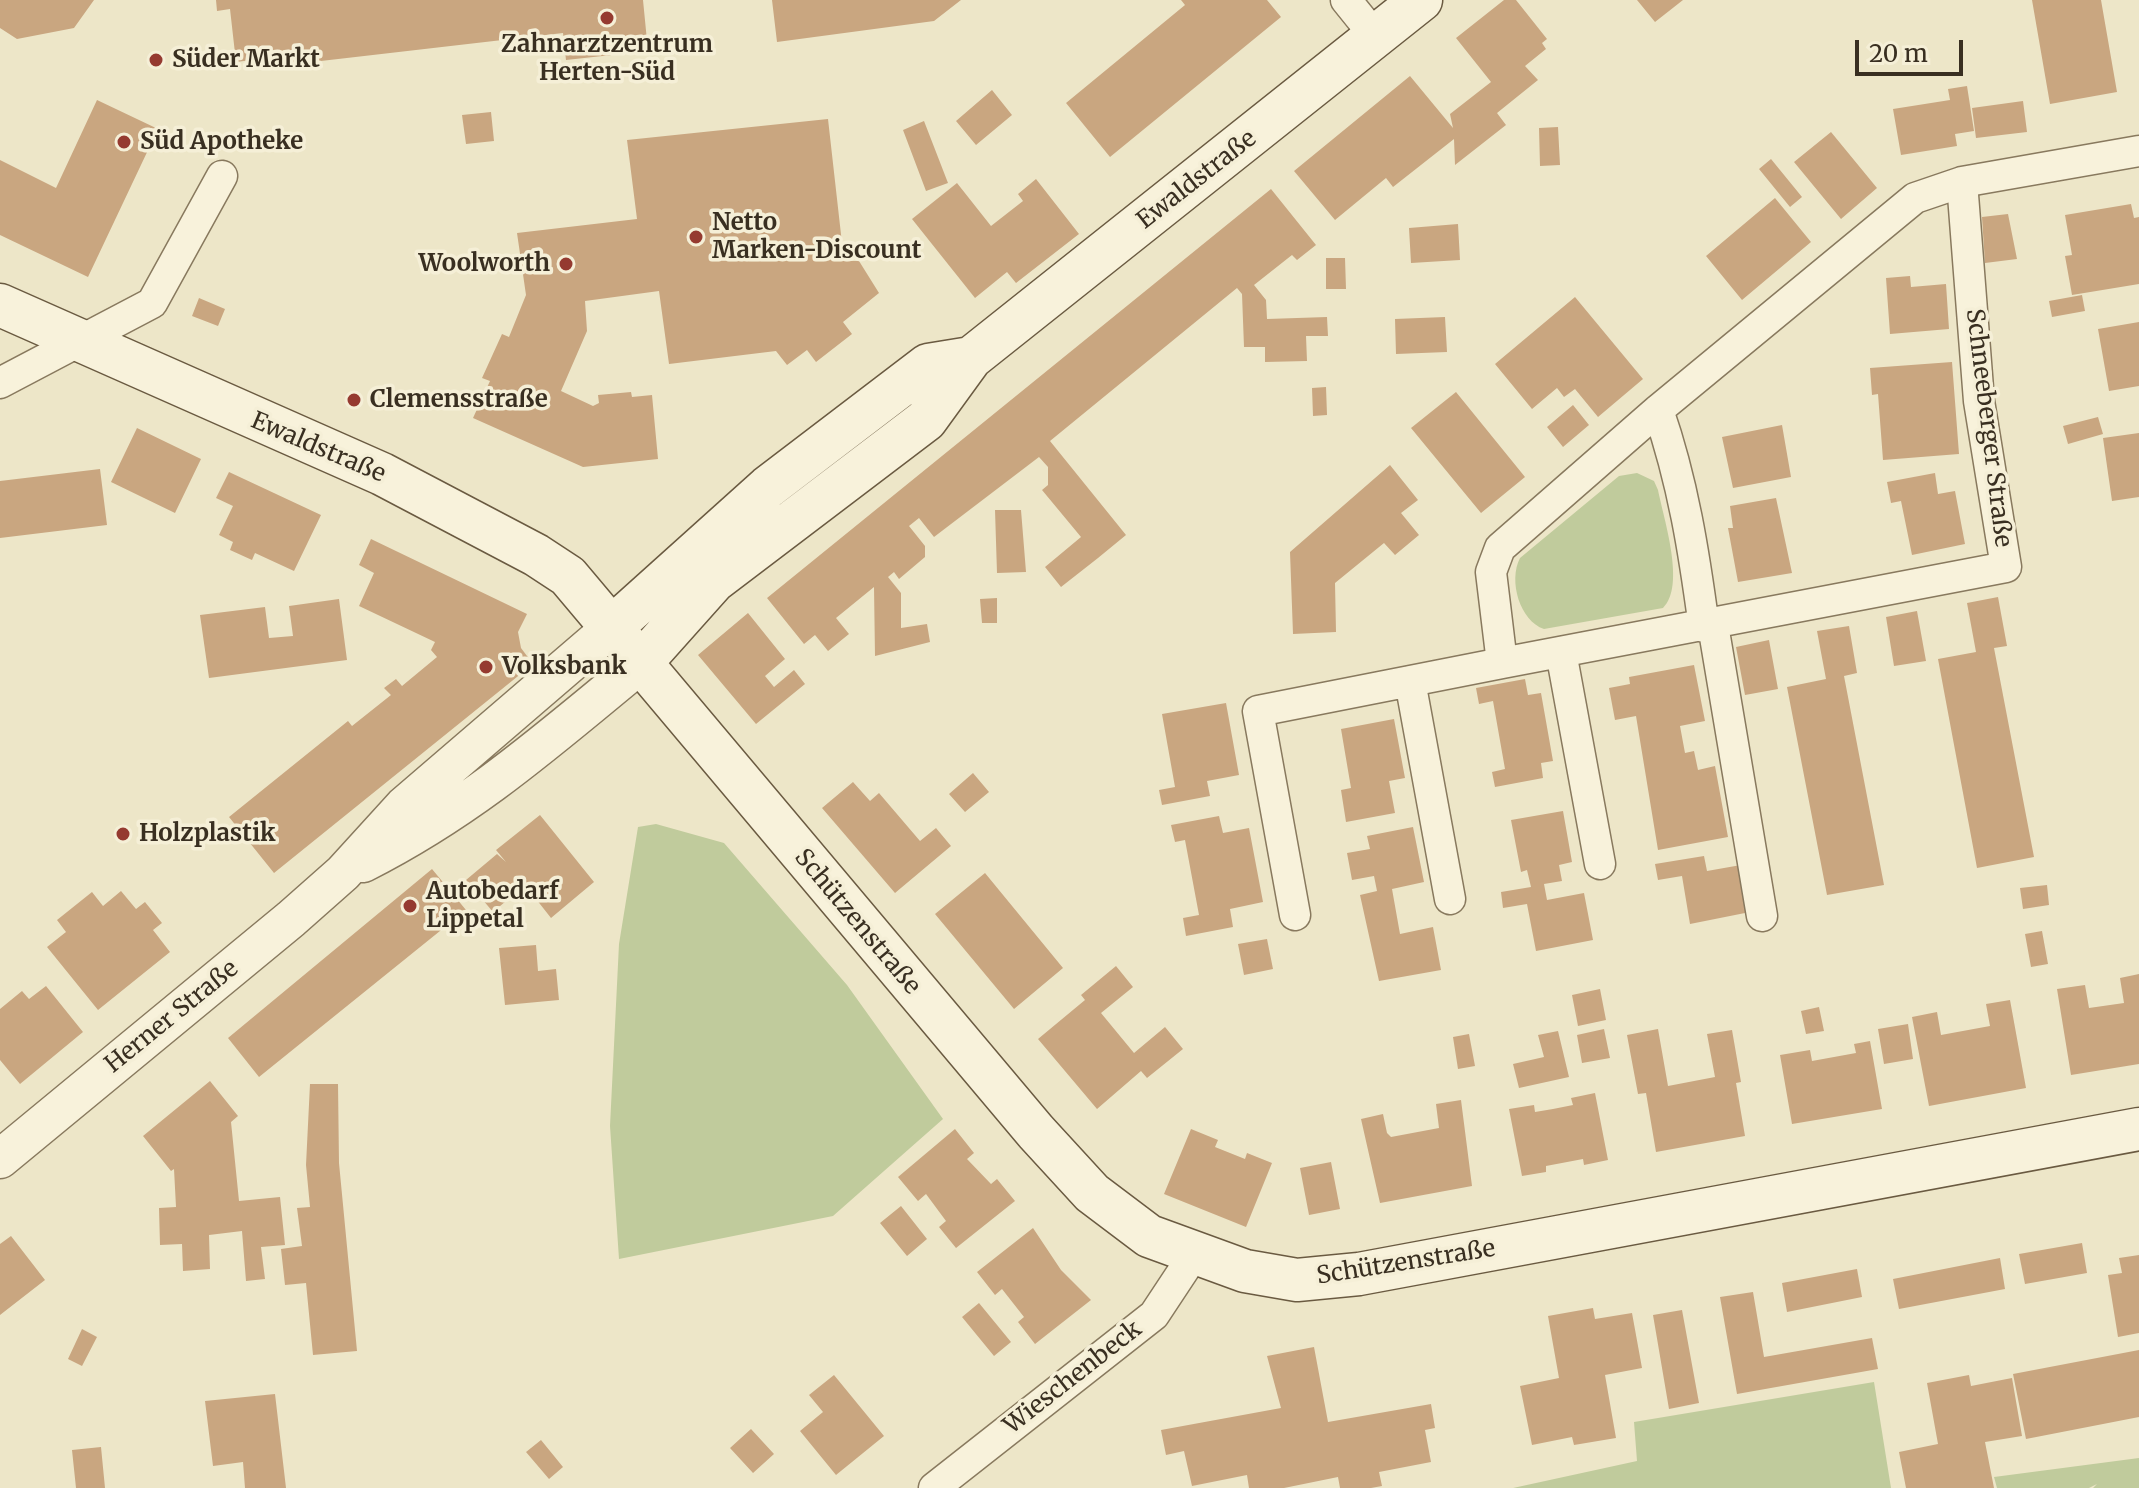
<!DOCTYPE html>
<meta charset="utf-8">
<style>
body{margin:0}
#map{position:relative;width:2139px;height:1488px;overflow:hidden;background:#ede6c8;font-family:Merriweather,serif}
canvas{display:block}
.scale{position:absolute;left:1855px;top:40px;width:108px;height:36px;box-sizing:border-box;border:4px solid #392f21;border-top:0;padding-left:10px;font-size:24px;line-height:28px;white-space:nowrap;color:#392f21;-webkit-text-stroke:6px #f5efd7;paint-order:stroke}
</style>
<div id="map">
<canvas width="2139" height="1488"></canvas>
<div class="scale">20 m</div>
</div>
<script>
const c = document.querySelector('canvas').getContext('2d');
c.lineJoin = 'round';
function fill(path, color) { c.fillStyle = color; c.fill(path, 'evenodd'); }
function stroke(path, color, width, dash) { c.strokeStyle = color; c.lineWidth = width; c.lineCap = dash ? 'butt' : 'round'; c.setLineDash(dash || []); c.stroke(path); }
function label(font, color, halo, rows, align = 'center') {
  c.font = font + ' Merriweather,serif'; c.lineWidth = 7; c.setLineDash([]); c.textBaseline = 'middle'; c.strokeStyle = halo; c.fillStyle = color; for (const [text, x, y, turn = 0] of rows) {
    c.save(); c.translate(x, y); c.rotate((+turn || 0) * Math.PI / 180); c.textAlign = isNaN(turn) ? turn : align; if (halo) c.strokeText(text, 0, 0); c.fillText(text, 0, 0); c.restore();
  }
}
const green = new Path2D(`
 M1637,473L1654,481L1658,490C1664,520 1686,586 1663,608L1544,629C1520,621 1508,581 1520,558L1619,476Z
 M656,824L724,843L847,985L943,1119L833,1216L619,1259L610,1126L619,944L638,827Z
 M1874,1382L1891,1488H1513L1637,1461L1634,1422Z
 M2139,1458V1488H2093L2097,1484L2089,1488H1997L1994,1477Z`);
const building = new Path2D(`
 M0,0H94L74,28L17,39L0,28Z
 M216,0H643L648,51L566,60L563,33L269,67L268,58L236,62L230,9L217,11Z
 M772,0H961L934,21L777,42Z
 M1181,0H1267L1281,17L1110,157L1066,103L1185,5Z
 M1504,0H1516L1547,39L1542,43L1546,49L1525,66L1538,80L1497,113L1506,125L1455,165L1454,139L1393,187L1386,178L1335,220L1294,171L1410,76L1453,128L1450,114L1491,82L1456,38Z
 M1637,0H1683L1655,22Z
 M2032,0H2101L2117,92L2050,104Z
 M1967,86L1974,131L1955,134L1957,146L1901,155L1893,109L1950,100L1948,89Z
 M992,90L1012,115L976,145L956,121Z
 M97,100L158,129L88,277L0,235V160L56,188Z
 M2023,101L2027,132L1976,138L1972,108Z
 M491,112L494,141L466,144L462,115Z
 M828,119L844,261H859L879,293L843,322L852,334L816,362L807,350L787,365L776,351L669,364L659,291L585,301L587,331L561,391L593,406L599,403L598,395L631,392L632,397L652,395L658,459L583,467L473,418L490,381L482,378L502,334L509,337L526,295L517,233L637,219L627,140Z
 M924,121L948,183L926,191L903,130Z
 M1558,127L1560,165L1540,166L1539,128Z
 M1831,132L1877,188L1841,219L1794,162Z
 M1771,159L1802,197L1790,207L1759,169Z
 M1036,179L1079,234L1016,283L1007,272L975,298L912,219L957,183L991,226L1023,201L1018,194Z
 M1271,189L1316,245L1297,260L1292,255L1254,285L1266,300L1267,319L1327,317L1328,336H1306L1307,361L1265,362V347H1244L1242,294L1237,288L1050,441L1126,535L1098,558L1061,587L1045,567L1081,537L1042,490L1048,485V467L1039,457L934,537L919,518L909,526L925,546V557L899,579L894,572L888,577L901,593V628L927,624L930,642L875,656L874,587L836,618L849,634L828,651L815,635L804,644L767,598Z
 M1775,198L1811,242L1742,300L1706,256Z
 M2131,204L2134,218L2139,217V284L2072,295L2065,256L2072,255L2065,215Z
 M2008,214L2017,259L1985,263L1982,217Z
 M1458,224L1460,260L1411,263L1409,228Z
 M1326,258H1345L1346,289H1326Z
 M1910,276L1911,287L1946,284L1949,329L1890,334L1886,278Z
 M2082,295L2085,311L2052,317L2049,301Z
 M1575,297L1643,379L1598,417L1575,389L1564,397L1557,388L1532,409L1495,364Z
 M199,298L225,309L218,326L192,316Z
 M1445,317L1447,352L1396,354L1395,319Z
 M2139,322V386L2109,391L2098,329Z
 M1952,362L1959,454L1883,460L1878,394L1872,395L1870,368Z
 M1326,387L1327,415L1313,416L1312,388Z
 M1456,392L1525,477L1481,513L1411,428Z
 M1573,405L1589,425L1563,447L1547,427Z
 M2098,417L2103,434L2068,444L2063,426Z
 M1782,425L1791,477L1733,488L1722,437Z
 M137,428L201,459L175,513L111,482Z
 M2139,433V497L2112,501L2103,438Z
 M1390,465L1418,500L1401,513L1419,535L1395,555L1384,543L1335,583L1336,632L1293,634L1290,552Z
 M100,469L107,525L0,538V481Z
 M229,472L321,515L294,571L255,553L252,560L230,550L233,542L219,535L233,506L216,498Z
 M1935,473L1938,494L1955,491L1965,544L1912,555L1901,501L1891,503L1887,482Z
 M1776,498L1792,573L1738,582L1728,528H1733L1730,506Z
 M995,510H1021L1026,572L997,573Z
 M371,539L527,614L518,632L521,648L533,664L274,873L229,817L348,721L352,726L391,695L384,688L396,679L402,686L437,657L431,650L435,642L359,606L374,573L359,565Z
 M1998,597L2007,646L1994,648L2034,857L1977,868L1938,659L1976,652L1967,603Z
 M997,598V623H982L980,599Z
 M339,599L347,660L209,678L200,615L265,607L269,638L293,636L289,606Z
 M1917,611L1926,661L1894,666L1886,617Z
 M748,613L785,659L765,676L774,687L794,670L805,684L756,724L698,655Z
 M1849,626L1857,673L1844,676L1884,885L1827,895L1787,687L1826,679L1817,631Z
 M1769,640L1778,689L1745,695L1736,647Z
 M1694,665L1705,721L1680,726L1685,753L1694,751L1698,770L1715,766L1728,837L1658,850L1636,716L1615,720L1609,688L1630,684L1629,677Z
 M1525,679L1528,695L1541,693L1553,761L1541,763L1543,778L1495,787L1492,772L1505,769L1493,701L1479,704L1476,688Z
 M1226,703L1239,775L1207,781L1210,796L1162,805L1159,790L1175,787L1162,714Z
 M1394,719L1405,778L1389,781L1395,813L1346,822L1341,790L1351,788L1341,729Z
 M973,773L989,792L965,812L949,794Z
 M853,782L870,801L879,793L920,841L936,828L951,846L895,893L822,808Z
 M1563,811L1572,862L1559,865L1562,881L1544,884L1547,900L1584,893L1593,940L1536,951L1527,904L1503,908L1501,892L1531,887L1527,870L1521,872L1511,820Z
 M540,815L594,882L551,918L525,885L493,912L466,880L497,854L506,862L496,850Z
 M1219,816L1223,833L1249,828L1263,902L1230,909L1233,927L1186,936L1183,918L1199,915L1185,840L1175,842L1171,825Z
 M1413,827L1424,882L1392,889L1400,934L1433,927L1441,970L1379,981L1360,895L1377,891L1374,876L1352,880L1347,853L1370,849L1367,836Z
 M1704,856L1707,871L1741,865L1750,912L1690,924L1682,876L1658,880L1655,864Z
 M432,869L466,910L259,1077L228,1038Z
 M985,873L1063,968L1014,1009L935,914Z
 M2047,885L2049,905L2023,909L2020,888Z
 M121,891L136,909L145,902L162,923L153,930L170,952L98,1010L47,947L66,932L57,920L92,892L103,906Z
 M2042,931L2048,964L2031,967L2025,934Z
 M1267,939L1273,969L1244,975L1238,944Z
 M536,945L538,971L556,969L559,1000L505,1005L499,948Z
 M1116,966L1133,987L1101,1013L1134,1053L1165,1027L1183,1049L1147,1078L1141,1071L1097,1109L1038,1039L1085,1000L1081,995Z
 M2139,974V1064L2071,1075L2057,989L2085,985L2089,1008L2124,1003L2120,978Z
 M46,986L83,1032L20,1084L0,1060V1009L22,991L29,999Z
 M1600,989L1606,1020L1578,1026L1572,995Z
 M2010,1000L2026,1088L1929,1106L1912,1017L1937,1012L1941,1035L1990,1026L1986,1004Z
 M1819,1007L1824,1031L1806,1034L1801,1011Z
 M1908,1024L1913,1059L1884,1064L1878,1029Z
 M1604,1029L1610,1058L1582,1063L1577,1035Z
 M1658,1029L1668,1086L1715,1077L1707,1034L1732,1030L1741,1082L1736,1083L1745,1136L1656,1152L1646,1093L1638,1094L1627,1035Z
 M1558,1031L1569,1077L1519,1088L1513,1064L1544,1057L1538,1035Z
 M1469,1034L1475,1066L1458,1069L1453,1037Z
 M1870,1041L1882,1109L1792,1124L1780,1055L1810,1050L1812,1061L1856,1053L1854,1044Z
 M210,1081L238,1116L231,1122L239,1201L280,1197L285,1245L261,1247L265,1279L246,1281L242,1231L209,1235L210,1269L183,1271L182,1244L160,1245L159,1208L176,1207L174,1169L171,1171L143,1136Z
 M310,1084H338L339,1163L357,1351L313,1355L306,1283L285,1285L281,1249L302,1246L297,1208L310,1207L306,1165Z
 M1595,1093L1608,1160L1584,1165L1583,1159L1546,1166V1172L1522,1176L1509,1109L1534,1105L1535,1112L1553,1109L1573,1105L1571,1098Z
 M1461,1100L1472,1186L1380,1203L1361,1119L1383,1114L1387,1133L1391,1137L1439,1128L1436,1104Z
 M955,1129L974,1153L967,1159L991,1184L997,1179L1015,1201L956,1248L939,1227L946,1221L926,1194L918,1201L898,1177Z
 M1191,1129L1218,1140L1215,1147L1245,1159L1247,1153L1272,1163L1246,1227L1164,1194Z
 M1331,1162L1340,1209L1309,1215L1300,1168Z
 M901,1206L927,1239L907,1256L880,1223Z
 M1033,1228L1061,1270L1091,1300L1035,1344L1018,1322L1024,1317L1002,1289L995,1295L977,1272Z
 M11,1236L45,1280L0,1315V1244Z
 M2082,1243L2087,1273L2025,1284L2019,1254Z
 M2139,1255V1333L2118,1337L2108,1275L2122,1273L2119,1258Z
 M2000,1258L2005,1289L1899,1309L1893,1279Z
 M1857,1269L1862,1297L1787,1312L1782,1283Z
 M1753,1292L1764,1357L1872,1338L1878,1369L1737,1394L1720,1297Z
 M979,1303L1011,1342L994,1356L962,1317Z
 M1593,1308L1595,1319L1632,1313L1642,1368L1605,1375L1616,1438L1574,1445L1572,1437L1532,1445L1520,1386L1559,1378L1548,1316Z
 M1682,1310L1699,1403L1669,1409L1653,1315Z
 M82,1329L97,1337L82,1366L68,1359Z
 M1314,1347L1328,1422L1431,1404L1435,1428L1425,1430L1431,1462L1379,1472L1382,1486L1371,1488H1340L1338,1477L1284,1488H1249L1247,1475L1192,1486L1184,1451L1166,1455L1161,1430L1281,1408L1267,1356Z
 M2139,1350V1417L2026,1439L2013,1374Z
 M834,1375L884,1436L836,1475L800,1431L823,1412L809,1395Z
 M1969,1375L1971,1386L2012,1378L2022,1436L1985,1442L1994,1488H1906L1899,1452L1938,1444L1927,1383Z
 M275,1394L286,1488H245L243,1462L213,1466L205,1401Z
 M751,1429L774,1454L753,1473L730,1448Z
 M541,1440L563,1467L549,1479L526,1452Z
 M101,1447L105,1488H76L72,1450Z`);
const minor = new Path2D(`
 M1346,0L1375,36
 M1962,182L1979,401L2006,567L1502,663L1491,572L1500,548L1658,410L1915,198L1962,182L2139,151
 M0,383L152,303L222,176
 M1658,410C1683,482 1694,552 1704,627
 M1713,625L1762,916
 M1561,652L1600,864
 M1410,681L1450,899
 M1295,915L1258,711L1502,663
 M934,1488L1154,1315L1195,1253`);
const tertiary = new Path2D(`
 M363,863C470,809 548,740 639,665
 M0,1159L291,919L343,873L404,806L610,629`);
const secondary = new Path2D(`
 M0,305L382,474L536,555L568,576L1036,1132L1092,1193L1149,1236L1245,1271L1297,1280L1359,1274L2139,1129
 M610,629L768,487L928,365L971,358
 M639,665L714,581L926,420L971,358L1421,0`);
const markers = [
 [607,18,8,"#953a30"],
 [156,60,8,"#953a30"],
 [124,142,8,"#953a30"],
 [696,237,8,"#953a30"],
 [566,264,8,"#953a30"],
 [354,400,8,"#953a30"],
 [486,667,8,"#953a30"],
 [123,834,8,"#953a30"],
 [410,906,8,"#953a30"]
];
const poiNames = [
 ["Zahnarztzentrum",607,45,"center"],
 ["Herten-Süd",607,73,"center"],
 ["Süder Markt",172,60],
 ["Süd Apotheke",140,142],
 ["Netto",712,223],
 ["Marken-Discount",712,251],
 ["Woolworth",550,264,"right"],
 ["Clemensstraße",370,400],
 ["Volksbank",502,667],
 ["Holzplastik",139,834],
 ["Autobedarf",426,892],
 ["Lippetal",426,920]
];
const streetNames = [
 ["Ewaldstraße",1197,180,-38],
 ["Schneeberger Straße",1988,428,83],
 ["Ewaldstraße",318,448,23],
 ["Schützenstraße",857,922,50],
 ["Herner Straße",172,1017,-39],
 ["Schützenstraße",1406,1263,-9],
 ["Wieschenbeck",1073,1378,-38]
];
fill(green, '#c0cb9c');
fill(building, '#c9a680');
stroke(minor, '#88795e', 33);
stroke(tertiary, '#88795e', 41);
stroke(secondary, '#6a5a41', 45);
stroke(minor, '#f8f2db', 30);
stroke(tertiary, '#f8f2db', 38);
stroke(secondary, '#f8f2db', 42);
for (const [x, y, r, color] of markers) { const dot = new Path2D(); dot.arc(x, y, r, 0, 2 * Math.PI); c.fillStyle = color; c.fill(dot); stroke(dot, '#f5efd7', 3); }
label('bold 24px', '#392f21', '#f5efd7', poiNames, 'left');
label('24px', '#392f21', '#f5efd7', streetNames);
</script>
